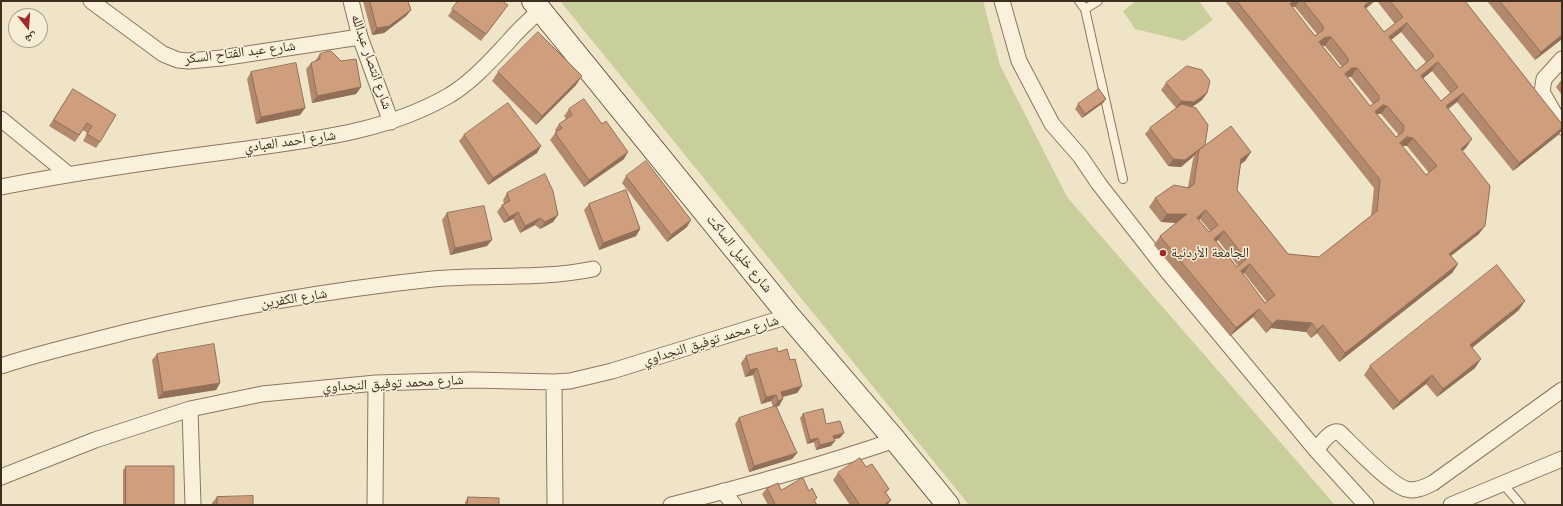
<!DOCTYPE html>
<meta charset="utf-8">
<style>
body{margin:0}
#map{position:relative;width:1563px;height:506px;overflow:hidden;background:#f0e4c8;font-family:"Times New Roman","Noto Naskh Arabic",serif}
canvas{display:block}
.frame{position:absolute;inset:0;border:2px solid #3d2e20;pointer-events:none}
.north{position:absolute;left:8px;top:8px;width:40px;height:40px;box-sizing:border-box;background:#f7eed8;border:1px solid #ada18e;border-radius:50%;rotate:163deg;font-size:11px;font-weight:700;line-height:16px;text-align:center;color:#3d2e20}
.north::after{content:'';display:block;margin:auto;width:14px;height:18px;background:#9e2a2b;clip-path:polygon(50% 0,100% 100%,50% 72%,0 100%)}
</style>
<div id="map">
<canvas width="1563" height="506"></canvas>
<div class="frame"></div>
<div class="north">ش</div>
</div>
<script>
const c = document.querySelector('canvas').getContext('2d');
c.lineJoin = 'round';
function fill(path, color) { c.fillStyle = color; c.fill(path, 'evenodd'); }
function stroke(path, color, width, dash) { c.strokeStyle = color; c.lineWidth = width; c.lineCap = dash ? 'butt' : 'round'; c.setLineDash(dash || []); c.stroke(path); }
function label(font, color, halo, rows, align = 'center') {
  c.font = font + ' "Times New Roman","Noto Naskh Arabic",serif'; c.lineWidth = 3; c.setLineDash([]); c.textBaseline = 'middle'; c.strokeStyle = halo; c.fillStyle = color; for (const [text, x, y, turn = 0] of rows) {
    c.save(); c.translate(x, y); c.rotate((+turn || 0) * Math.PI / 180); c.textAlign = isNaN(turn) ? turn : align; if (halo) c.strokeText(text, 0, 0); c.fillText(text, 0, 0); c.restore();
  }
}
const green = new Path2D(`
 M560,1H983L1000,65L1067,197L1335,505H969Z
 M1136,1H1199L1213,20L1184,41L1135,29L1123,11Z`);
const lane = new Path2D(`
 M1079,1L1085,9L1098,1
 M1085,9L1123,179
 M1503,484L1521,505`);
const street = new Path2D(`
 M91,1L163,54L178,60L189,61L221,58L360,37
 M351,1L360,37L391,122
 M1002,1L1019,61L1052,124L1080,156L1099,184L1167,271L1316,450L1366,505
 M1562,59L1544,79L1542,92L1562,127
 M1,119L68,174
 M1,187C77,172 154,161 232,151C307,140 383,134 450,95C474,80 491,60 510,40C519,29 530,20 540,10
 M1,366C42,352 85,343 126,332C227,308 330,290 433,279C486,274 540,280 593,269
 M554,382L555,505
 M190,409L193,505
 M1316,450C1322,443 1330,430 1339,432C1353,445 1389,484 1406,489C1415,492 1425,487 1433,483L1562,390
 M1,477L95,440L135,427L190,409L262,394L376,383L473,380L554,382L570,381L612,371L789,316
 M723,491L734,505
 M375,505L376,383
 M671,505C746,486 822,465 895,440
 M1451,505L1562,459`);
const secondary = new Path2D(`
 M533,1L789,316L895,440L948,505`);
const wall = new Path2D(`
 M363,1H408L411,10L406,16L384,33L372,35Z
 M458,1L503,12L481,41L448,16Z
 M1225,1H1375L1365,8L1384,32L1395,24L1377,1H1465L1562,124V130L1558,135L1513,171L1457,102L1448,109L1466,148L1462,151L1479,234L1451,256L1458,264L1452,273L1339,362L1317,333L1311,338L1306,332L1271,328L1266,333L1253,317L1230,336L1154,245L1160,236L1177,223L1161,222L1149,207L1155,198L1188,187L1193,159L1195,155L1181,167L1168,166L1145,134L1150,128L1177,108H1176L1161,90L1166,83L1207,93L1202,100L1192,107L1205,145L1203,147L1251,152L1245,161L1241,164L1237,190L1288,254L1319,257L1371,216L1374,188ZM1292,7H1295L1317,34L1315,36ZM1401,32L1426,62L1416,71L1391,40ZM1322,45L1325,46L1342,67L1340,68ZM1432,71L1450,93L1441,101L1423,78ZM1347,77H1351L1373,104L1370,106ZM1377,114H1381L1398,134V136L1396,137ZM1402,146H1407L1429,173L1426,175ZM1200,219L1210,231L1209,232L1199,220ZM1218,240L1238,266L1237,267L1216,241ZM1244,273L1267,302L1265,303L1243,274Z
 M1487,1H1562V39L1535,60Z
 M320,54L361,87L356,94L312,103L306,69L311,63L315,61Z
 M251,72L305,108L300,115L256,124L247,79Z
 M498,72L576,85L536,125L492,81Z
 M1562,79V95L1556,87Z
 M73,89L100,142L96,148L83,141L87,133L83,130L75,142L49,126Z
 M1106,99L1103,103L1082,118L1075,109L1078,104Z
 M569,109L624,159L584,187L550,140L556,132L555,130L559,124L566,119L564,116Z
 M464,135L537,153L488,185L459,141Z
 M626,176L687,227L667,242L622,183Z
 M507,193L558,215L553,222L540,229L535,225L520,233L513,219L504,223L497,212L502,205L504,204L503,200Z
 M589,204L640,229L636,236L599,250L584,210Z
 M447,213L487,246L450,255L442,220Z
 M1519,310L1472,348L1475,368L1437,397L1426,384L1393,410L1364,375L1370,366Z
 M778,352L790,360L802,386L797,393L783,397L779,406L773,407L771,401L761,404L753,375L745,377L741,363L746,356Z
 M157,354L220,383L216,390L158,399L152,360Z
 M803,414L826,424L840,438L834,439L831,446L816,450L814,442L807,444L800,418Z
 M739,418L797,453L792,459L749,472L735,424Z
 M126,466L174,505H123V470Z
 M838,473L889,489L886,493L891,500L887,505H850L833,480Z
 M767,488L781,490L809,491L817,505H768L762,494Z
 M217,497L253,505H212V503Z
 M468,497L499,505H465V502Z`);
const shadedWall = new Path2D(`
 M1293,1H1299L1295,7L1291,6L1290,4Z
 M1370,1H1375L1358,15L1364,6Z
 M411,10L406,16L384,33L372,35L377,28Z
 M1407,23L1401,32L1383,46L1389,37Z
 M1562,35V39L1535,60L1541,52Z
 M1326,37H1331L1325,46L1320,45L1319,42Z
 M1438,62L1432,71L1415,85L1421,76Z
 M1352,68H1357L1351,77H1346L1345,74Z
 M582,76L576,85L536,125L542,116Z
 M361,87L356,94L312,103L317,96Z
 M1207,93L1202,100L1189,109L1176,108L1181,101Z
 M1463,93L1457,102L1440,115L1446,106Z
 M1106,99L1103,103L1082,118L1085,114Z
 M1383,105L1387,106L1381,114H1377L1375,112Z
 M305,108L300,115L256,124L261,117Z
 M1562,128V130L1558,135L1513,171L1519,163Z
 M1407,137L1413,138L1407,146H1401L1400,143Z
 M1472,139L1466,148L1455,157L1461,149Z
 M1205,145L1200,152L1199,150L1195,155L1181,167L1168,166L1173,159Z
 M541,146L537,153L488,185L493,178Z
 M628,152L624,159L584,187L589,180Z
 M1251,152L1245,161L1235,168L1241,159Z
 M1206,210L1200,219L1191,227L1197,218Z
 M518,212L513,219L504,223L509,217Z
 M1167,214H1187L1181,223L1161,222Z
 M558,215L553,222L540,229L545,222Z
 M540,218L535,225L520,233L525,226Z
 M691,220L687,227L667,242L671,235Z
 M1485,226L1479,234L1443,262L1449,254Z
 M640,229L636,236L599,250L603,243Z
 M1224,231L1218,240L1208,247L1214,239Z
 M492,240L487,246L450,255L455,248Z
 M1250,264L1244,273L1235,280L1241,271Z
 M1458,264L1452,273L1339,362L1345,353Z
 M1525,301L1519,310L1464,354L1470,345Z
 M1259,309L1253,317L1230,336L1236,328Z
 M1277,320L1312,323L1306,332L1271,328L1266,333L1272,324Z
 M1323,325L1317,333L1311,338L1317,330Z
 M1481,359L1475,368L1437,397L1443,389Z
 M757,368L753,375L745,377L750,370Z
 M1432,375L1426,384L1393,410L1399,402Z
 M220,383L216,390L158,399L163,392Z
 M802,386L797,393L777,398L781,392Z
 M776,395L771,401L761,404L766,397Z
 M783,399L779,406L773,407L778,401Z
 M844,433L840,438L830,440L833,436Z
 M818,438L814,442L807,444L810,440Z
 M835,441L831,446L816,450L820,445Z
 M797,453L792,459L749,472L754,466Z
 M891,500L887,505H884Z`);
const building = new Path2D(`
 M370,1H408L411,10L389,26L377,28Z
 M458,1H502L508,5L486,34L452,9Z
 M1237,1H1293L1290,4L1315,36L1323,30V26L1303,1H1370L1364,6L1384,32L1403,17L1390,1H1465L1562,124V128L1519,163L1463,93L1446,106L1472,139L1461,149L1490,186L1485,226L1449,254L1458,264L1345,353L1323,325L1317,330L1312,323L1277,320L1272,324L1259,309L1236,328L1160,236L1187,214H1167L1155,198L1174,185L1189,188L1194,184L1199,150L1231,126L1251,152L1241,159L1237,190L1288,254L1319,257L1377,211L1380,180ZM1407,23L1434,56L1416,71L1389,37ZM1326,37H1331L1348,58V62L1340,68L1319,42ZM1438,62L1458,87L1441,101L1421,76ZM1352,68H1357L1379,96V100L1370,106L1345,74ZM1383,105L1387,106L1404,126L1403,132L1396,137L1375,112ZM1407,137L1413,138L1437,166L1426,175L1400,143ZM1206,210L1218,225L1209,232L1197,218ZM1224,231L1246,259L1237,267L1214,239ZM1250,264L1275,295L1265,303L1241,271Z
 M1500,1H1562V35L1541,52Z
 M538,32L582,76L542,116L498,72Z
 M331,51L341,61L356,59L361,87L317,96L311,63L320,59V54Z
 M296,63L305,108L261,117L251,72Z
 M1187,66L1202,70L1210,81L1207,93L1194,102L1181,101L1166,83Z
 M73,89L116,115L100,142L87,134L92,126L87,123L79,135L54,120Z
 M1099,89L1106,99L1085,114L1078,104Z
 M584,99L602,124L606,121L628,152L589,180L555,133L562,128L559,124L572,115L569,109Z
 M508,103L541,146L493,178L464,135Z
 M1182,104L1196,108L1208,125L1205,145L1185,160L1173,159L1150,128Z
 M646,161L691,220L671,235L626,176Z
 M545,174L553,191L558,215L545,222L540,218L525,226L518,212L509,217L502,205L510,201L507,193Z
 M626,190L640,229L603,243L589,204Z
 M484,206L492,240L455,248L447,213Z
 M1497,265L1525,301L1470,345L1481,359L1443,389L1432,375L1399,402L1370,366Z
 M214,344L220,383L163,392L157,354Z
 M777,348L778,352L787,349L790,360L795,359L802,386L781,392L783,399L778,401L776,395L766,397L757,368L750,370L746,356Z
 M776,406L797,453L754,466L739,418Z
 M823,409L826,424L840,421L844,433L833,436L835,441L820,445L818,438L810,440L803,414Z
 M860,458L866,467L872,464L889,489L885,492L891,500L884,505H860L838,473Z
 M126,466H174V505H126Z
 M803,478L809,491L812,488L817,498L814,500L817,505H775V504L767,488L778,483L781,490Z
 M253,496V505H217V497Z
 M468,497L499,498V505H468Z`);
const markers = [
 [1163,253,4,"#9e2a2b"]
];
const streetNames = [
 ["شارع عبد الفتاح السكر",240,53,-7],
 ["شارع انتصار عبدالله",371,62,71],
 ["شارع أحمد العبادي",290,142,-8],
 ["شارع خليل الساكت",739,254,51],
 ["شارع الكفرين",294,299,-9],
 ["شارع محمد توفيق النجداوي",711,341,-17],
 ["شارع محمد توفيق النجداوي",393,384,-3]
];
const poiNames = [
 ["الجامعة الأردنية",1171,253]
];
fill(green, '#c9cf9b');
stroke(lane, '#8d765c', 10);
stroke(street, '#8d765c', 17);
stroke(secondary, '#6f573f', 24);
stroke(lane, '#faf1dc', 8);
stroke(street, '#faf1dc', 15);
stroke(secondary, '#faf1dc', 22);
fill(wall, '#b2896c');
fill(shadedWall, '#916f58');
fill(building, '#cf9f7d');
stroke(building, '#916f58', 1);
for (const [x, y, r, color] of markers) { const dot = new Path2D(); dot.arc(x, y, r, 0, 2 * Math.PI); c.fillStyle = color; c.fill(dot); stroke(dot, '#f7eed8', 1.5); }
label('14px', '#3d2e20', '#f7eed8', streetNames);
label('14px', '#3d2e20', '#f7eed8', poiNames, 'left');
</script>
